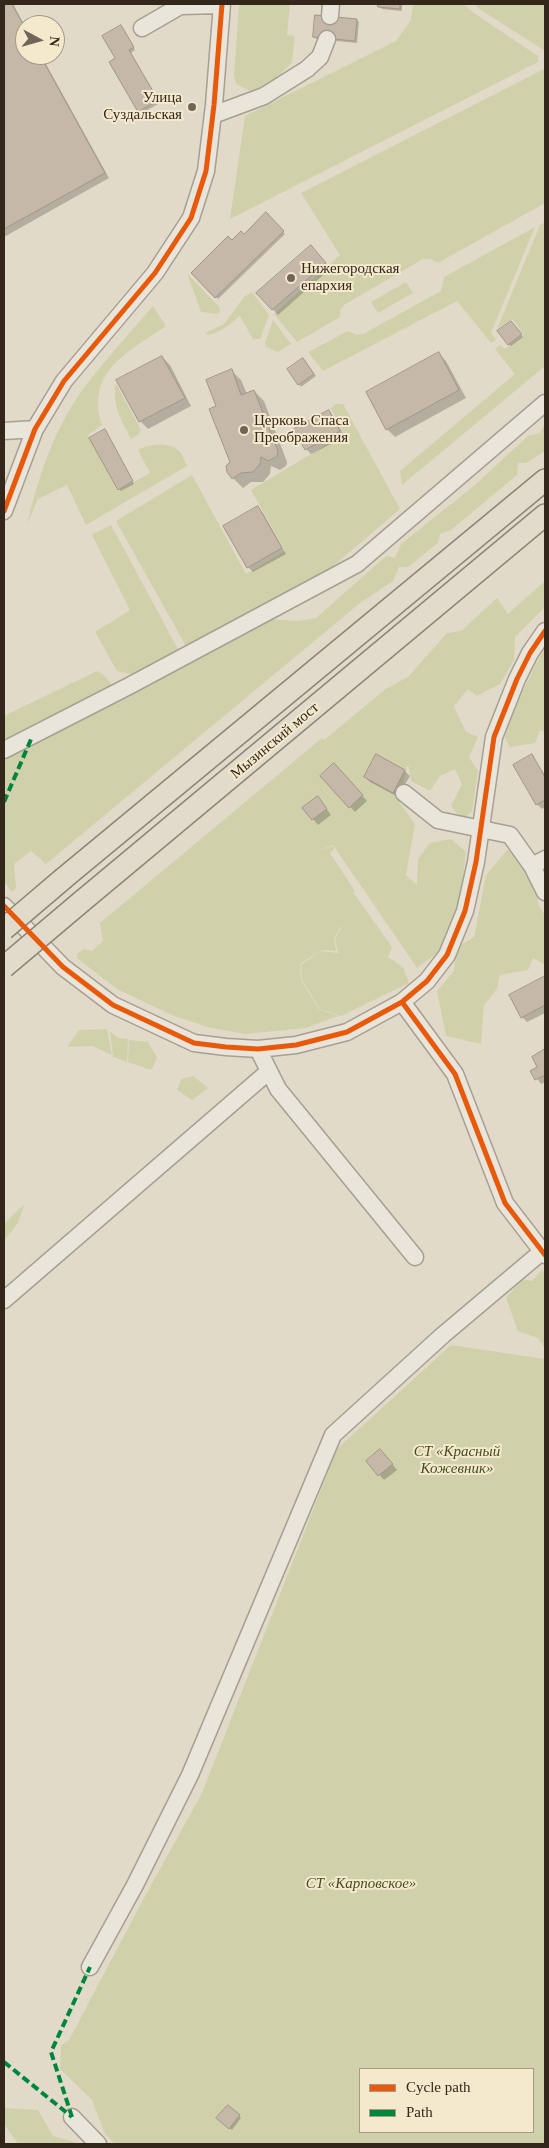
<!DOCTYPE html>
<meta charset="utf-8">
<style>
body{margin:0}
#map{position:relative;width:549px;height:2148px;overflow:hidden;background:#e2dac8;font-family:"Times New Roman",serif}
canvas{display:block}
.frame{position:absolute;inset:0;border:5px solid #33271b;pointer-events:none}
.legend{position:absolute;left:359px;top:2068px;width:175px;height:65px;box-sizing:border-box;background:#f4e9cc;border:1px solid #a79b85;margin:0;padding:6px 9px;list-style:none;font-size:15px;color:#33271b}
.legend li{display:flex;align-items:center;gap:10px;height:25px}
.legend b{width:25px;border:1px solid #a79b85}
.north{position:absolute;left:15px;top:15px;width:50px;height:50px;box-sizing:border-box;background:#f4e9cc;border:1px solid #a79b85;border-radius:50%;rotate:96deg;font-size:14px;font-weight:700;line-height:20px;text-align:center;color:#33271b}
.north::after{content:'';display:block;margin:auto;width:18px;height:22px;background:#706658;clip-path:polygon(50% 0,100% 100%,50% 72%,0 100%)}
</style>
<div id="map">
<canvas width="549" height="2148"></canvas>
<div class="frame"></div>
<ul class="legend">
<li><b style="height:6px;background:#e8590c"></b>Cycle path</li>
<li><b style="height:6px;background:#00873e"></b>Path</li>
</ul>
<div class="north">N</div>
</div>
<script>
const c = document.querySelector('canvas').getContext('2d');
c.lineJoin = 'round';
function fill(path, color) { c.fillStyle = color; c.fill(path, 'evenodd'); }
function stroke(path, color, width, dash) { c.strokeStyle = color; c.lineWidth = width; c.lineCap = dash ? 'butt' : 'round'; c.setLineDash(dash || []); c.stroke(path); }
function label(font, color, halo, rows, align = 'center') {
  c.font = font + ' "Times New Roman",serif'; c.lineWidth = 4; c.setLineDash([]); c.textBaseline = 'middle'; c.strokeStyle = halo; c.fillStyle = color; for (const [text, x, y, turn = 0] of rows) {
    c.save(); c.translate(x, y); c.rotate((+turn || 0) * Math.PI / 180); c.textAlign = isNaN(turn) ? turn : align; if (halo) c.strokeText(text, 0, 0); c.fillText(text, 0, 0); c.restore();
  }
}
const green = new Path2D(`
 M239,4H290L287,35L295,36L292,62L273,82L251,91L236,84L234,75Z
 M413,4H464L474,13L538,56V62L230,219L245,116L396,41L411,20Z
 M474,4H545V51L478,8Z
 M544,69L545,203L438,263L431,259H423L344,305L340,310V317L297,342L274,314L340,255L301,193Z
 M545,222V366L402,485L400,471L515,374L495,349L500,345L505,349L524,334L512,319L497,329L540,225Z
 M535,227L491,333L496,340L491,343L457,301L323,371L308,352L348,331L357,335L363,334L441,291L444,277Z
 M187,273L220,308L219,314L201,312Z
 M406,282L413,293L378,313L371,302Z
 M252,292L269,315L260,339H253L240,316C230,325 220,333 207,335L205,333L224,324L244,297Z
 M153,306L166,326C128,352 85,372 102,425L88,435L118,491L150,473L138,450C150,444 169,441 180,452C183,456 185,462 187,466L86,525L67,485L38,499L27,524C39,475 55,426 86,385C107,358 130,332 153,306Z
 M273,320L291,344L278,352L266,347L265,343Z
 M116,383L141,430L139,434L131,439C122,422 111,403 116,383Z
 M336,404H343L400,509L331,568L187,648L116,521L192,475L246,574L285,551L251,490L344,434L331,408Z
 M545,424V451L526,463H518L517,475L451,530L440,534L438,543L408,567H399L393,581L360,603L46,864L31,851L14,864L16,888L12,892L4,882V754L269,619L298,621L316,618L386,556L395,558L401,544L475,485L528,436L540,433Z
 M111,525L179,651L135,675L117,671L95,632L130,610L92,535Z
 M545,581V607L515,637L514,660L500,684L477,696L468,689L454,706L466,732L478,737L469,757L478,771L472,811L463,821L451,806L462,784L455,769L440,776L430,791L411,781L408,764L399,802L415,824L406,875L417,885L418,859L430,843L451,839L466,852C462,885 460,924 439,951C433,957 424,962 417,968L333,845L313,853L333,846L334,849L330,853L355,891L353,892L392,947L388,957L403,967L409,983L341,1016L320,1009L302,980L301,965L321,951L338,953L335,939L341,928L324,923L340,928L334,939L336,951L322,950L300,964L301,980L319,1009L338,1016L306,1028L286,1030L245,1034L211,1028L174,1016L117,989L77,958V954L84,949L92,951L103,941L100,923L322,738L324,740L387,688L408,677L447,633L461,631L497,598L508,614Z
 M545,648V732L540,730L535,743L510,747L503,734L507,712L518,701L540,656Z
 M97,671L104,675L113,687L4,743V716Z
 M507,850L529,855L539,906L545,915V965L533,958L528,970L500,975L497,989L484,1005L481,1044L446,1036L437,991L454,971L456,948L474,937L486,875Z
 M107,1029L112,1055L92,1046L67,1047L79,1030Z
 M110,1031L118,1038L128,1039L127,1062L113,1057Z
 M129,1040L148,1042L157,1058L151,1070L128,1062Z
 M193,1076L208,1088L192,1100L177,1090L181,1079Z
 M25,1203L18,1223L4,1241V1224Z
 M542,1270L545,1273V1349L538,1338L518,1331L506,1298L522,1279L532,1281Z
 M451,1345L545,1359V2144H115L105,2134L92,2100L60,2069L61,2045L69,2040L144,1898L202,1793L337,1449ZM360,2069H533V2132H360Z
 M4,2108L38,2110L53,2136L81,2144H18L4,2124Z`);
const shadow = new Path2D(`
 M4,4H13L25,26V55H41L109,178L4,237Z
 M380,4H402V11L382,9Z
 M357,20L359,22L357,43L316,39L314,37Z
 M123,28L135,50L131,53L160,103L142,113L117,59Z
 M266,214L285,234L218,299L192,274L244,236Z
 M316,252L330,269L278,315L258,293Z
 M513,324L523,337L511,346L508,344Z
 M439,354L446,361L466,398L395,437L387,429Z
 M162,357L170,365L191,406L148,429L140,421Z
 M305,361L316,376L301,387L288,369Z
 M231,370L241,380L247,394L254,391L264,401L287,462L286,466L280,470L271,466L270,474L263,482H251L243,488L233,478L232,462L218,406Z
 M329,412L334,417L345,437L311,454L306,449Z
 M105,430L134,484L121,491L119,489Z
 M258,508L263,513L286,554L253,572L248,567Z
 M377,755L405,771L410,776L398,797L370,782L365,777Z
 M532,756L545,775V807L542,809L537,804Z
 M339,770L367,801L355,812L321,776Z
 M322,803L331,815L318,825L304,808Z
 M545,977V1013L527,1022L522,1017L511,996Z
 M545,1051V1082L541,1084L532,1071L539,1067L534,1057Z
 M385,1456L397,1470L384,1480L367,1461Z
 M228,2106L241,2118L232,2130L218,2118Z`);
const building = new Path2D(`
 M4,4H12L25,28V55H40L105,173L4,229Z
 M378,4H400V9L378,7Z
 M315,15L357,19L355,41L313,37Z
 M121,25L134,47L129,50L158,100L138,112L109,62L115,58L102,36Z
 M266,212L284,231L215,298L191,273L228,236L232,240L241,231L244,234Z
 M311,245L326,263L272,310L256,293Z
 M511,321L522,334L508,345L497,331Z
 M439,352L459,390L386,430L366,392Z
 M162,356L185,398L139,422L116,380Z
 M303,358L314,374L298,385L287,369Z
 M232,369L241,395L254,390L278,451L277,456L269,461L261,457L260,464L253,472L241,473L232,479L227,472L226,466L230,462L209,409L216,406L206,380Z
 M329,410L340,431L305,450L294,429Z
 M105,429L133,481L118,490L89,438Z
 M258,506L282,548L247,568L223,526Z
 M376,754L405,770L393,793L364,777Z
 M532,754L545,777V800L536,805L513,765Z
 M334,763L363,795L349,808L320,776Z
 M318,796L327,809L312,820L302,808Z
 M545,976V1005L521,1018L509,995Z
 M545,1049V1075L535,1080L530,1071L537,1067L532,1057Z
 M380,1449L393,1464L378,1476L366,1461Z
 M228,2105L240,2115L229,2129L216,2118Z`);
const minor = new Path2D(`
 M330,16L331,4
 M142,28L180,6L222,5
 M213,115L264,96L307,69L320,57L327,39
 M4,431L35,429
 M4,511L35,429L64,381L155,273L191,218L206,171L214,105L222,4
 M4,750L129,686L357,564L545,403
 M404,793L438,820L510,835L532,866L545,892
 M532,866L545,859
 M4,906L63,967L113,1005L194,1043L226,1047L258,1049L296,1045L347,1032L402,1002L427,981L447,955L465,911L476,862L494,737L517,679L530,653L545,631
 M402,1002L455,1074L505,1203L545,1255
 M258,1049L278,1089L415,1257
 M4,1300L268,1072
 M90,1967L135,1885L190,1775L333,1435L443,1335L545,1249
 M72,2117L98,2144`);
const major = new Path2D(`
 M64,878L545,480
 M81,902L545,515`);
const majorBridge = new Path2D(`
 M4,929L64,878
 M4,967L81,902`);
const quiet = new Path2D(`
 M4,802L32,737
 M4,2062L72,2117
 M72,2117L51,2052L90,1967`);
const cycleway = new Path2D(`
 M4,511L35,429L64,381L155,273L191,218L206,171L214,105L222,4
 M4,906L63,967L113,1005L194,1043L226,1047L258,1049L296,1045L347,1032L402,1002L427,981L447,955L465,911L476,862L494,737L517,679L530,653L545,631
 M402,1002L455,1074L505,1203L545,1255`);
const markers = [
 [192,107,5,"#706658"],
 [291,278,5,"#706658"],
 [244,430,5,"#706658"]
];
const poiNames = [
 ["Улица",182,98,"right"],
 ["Суздальская",182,115,"right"],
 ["Нижегородская",301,269],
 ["епархия",301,286],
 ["Церковь Спаса",254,421],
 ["Преображения",254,438]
];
const streetNames = [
 ["Мызинский мост",275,741,-40]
];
const parkNames = [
 ["СТ «Красный",457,1452],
 ["Кожевник»",457,1469],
 ["СТ «Карповское»",361,1884]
];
fill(green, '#d0d1aa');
fill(shadow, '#0003');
fill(building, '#c5b8a9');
stroke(building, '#a19688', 1);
stroke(minor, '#a69f92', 19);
stroke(major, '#8c8478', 24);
stroke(minor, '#eae5da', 16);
stroke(major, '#e1dbcb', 21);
stroke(majorBridge, '#8c8478', 24, []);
stroke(majorBridge, '#e1dbcb', 21);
stroke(quiet, '#00873e', 4, [8, 4]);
stroke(cycleway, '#e8590c', 5);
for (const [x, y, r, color] of markers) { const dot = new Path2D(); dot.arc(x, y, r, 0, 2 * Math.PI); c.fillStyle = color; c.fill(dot); stroke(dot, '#f4e9cc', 2); }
label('15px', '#33271b', '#f4e9cc', poiNames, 'left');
label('15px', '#33271b', '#f4e9cc', streetNames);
label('italic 15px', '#434f22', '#f4e9cc', parkNames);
</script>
